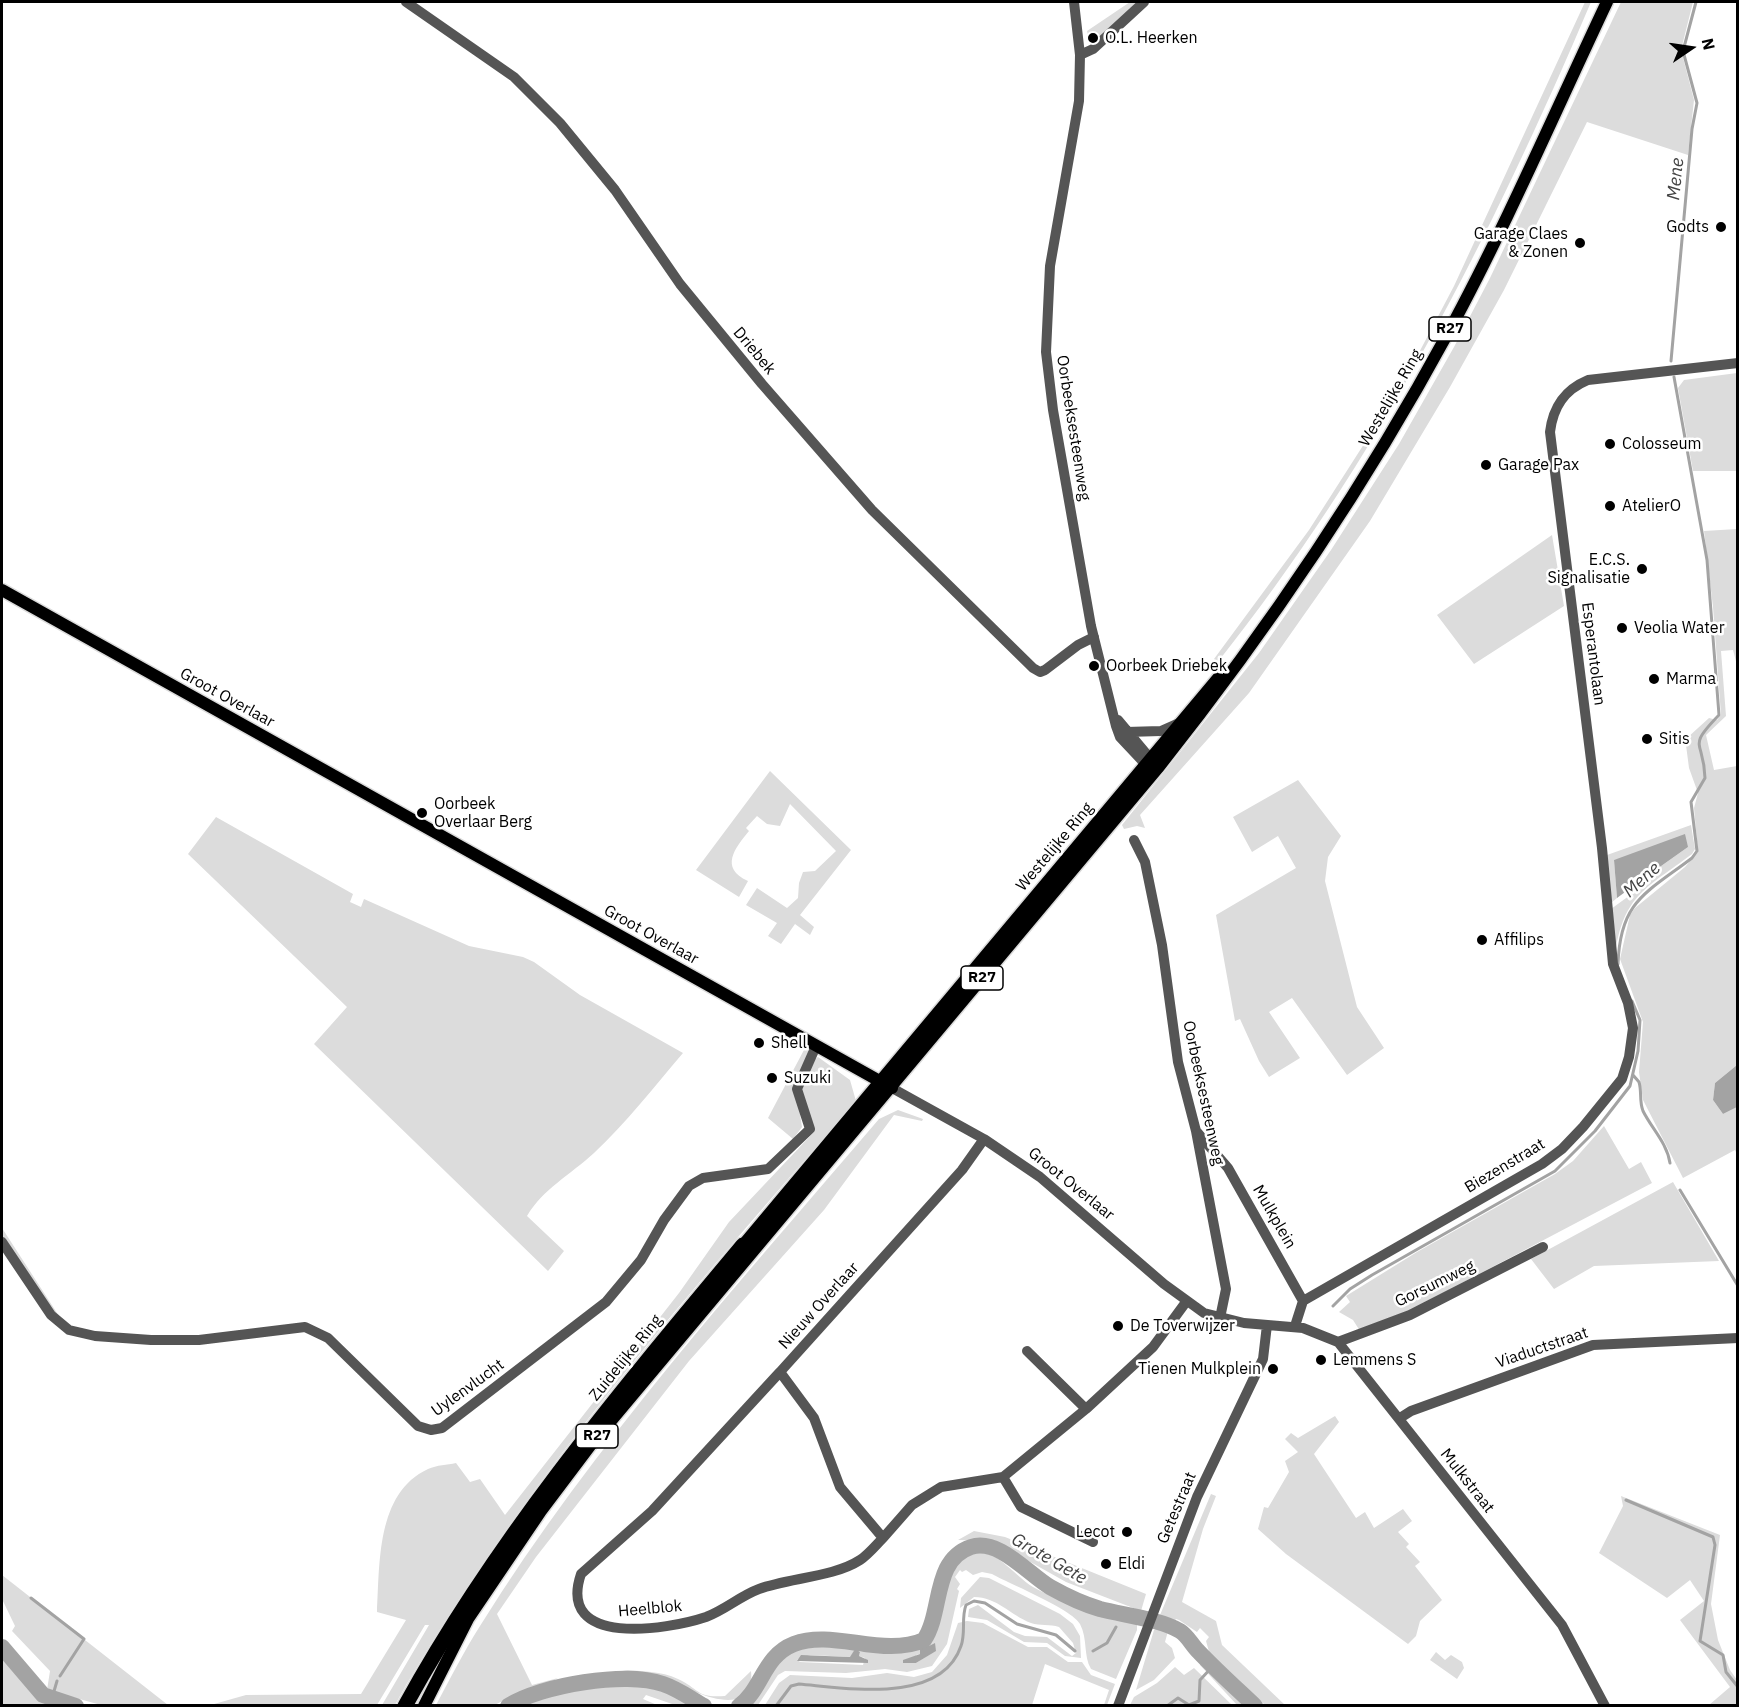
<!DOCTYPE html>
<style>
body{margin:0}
#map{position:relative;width:1739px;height:1707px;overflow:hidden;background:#fff;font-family:"IBM Plex Sans",sans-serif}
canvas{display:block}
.frame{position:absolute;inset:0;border:3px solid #000;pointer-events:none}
.north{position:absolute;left:1661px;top:18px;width:60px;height:60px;-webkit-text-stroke:4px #fff;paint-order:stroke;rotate:77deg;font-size:16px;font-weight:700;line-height:24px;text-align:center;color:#000}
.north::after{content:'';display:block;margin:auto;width:21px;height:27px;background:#000;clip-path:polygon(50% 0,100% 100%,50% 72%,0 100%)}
</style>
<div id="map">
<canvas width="1739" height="1707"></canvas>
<div class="frame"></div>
<div class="north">N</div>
</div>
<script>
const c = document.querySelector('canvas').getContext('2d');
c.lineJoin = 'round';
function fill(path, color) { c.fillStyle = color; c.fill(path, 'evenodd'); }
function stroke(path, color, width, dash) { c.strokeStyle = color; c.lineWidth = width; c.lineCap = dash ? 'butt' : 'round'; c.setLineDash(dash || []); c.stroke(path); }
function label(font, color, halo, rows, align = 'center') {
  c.font = font + ' "IBM Plex Sans",sans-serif'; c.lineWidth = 5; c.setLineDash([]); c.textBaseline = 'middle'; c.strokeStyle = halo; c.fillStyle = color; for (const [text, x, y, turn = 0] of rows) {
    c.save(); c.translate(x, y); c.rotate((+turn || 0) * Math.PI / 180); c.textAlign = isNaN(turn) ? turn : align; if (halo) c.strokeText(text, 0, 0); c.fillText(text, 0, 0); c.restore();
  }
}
const green = new Path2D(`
 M1130,2H1139L1094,44H1090L1087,31Z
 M1585,2H1591C1492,235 1376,464 1217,663L1214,659L1309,530L1403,383L1454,286Z
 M1621,2H1693L1681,50L1694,100L1688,155L1587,122L1504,290L1450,387L1370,521L1249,693L1140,815L1145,828L1137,826L1124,829L1122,825L1259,653L1331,550L1399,444L1454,347L1490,278Z
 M1737,373V471H1693L1678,388L1684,380Z
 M1737,529V665L1733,650L1721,651L1726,716L1706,735L1714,770L1737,766V1065L1715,1083L1713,1100L1723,1114L1737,1107V1154L1735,1150L1683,1178L1643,1100L1639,1072L1643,1022L1620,959L1630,915L1635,908L1685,867L1698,852L1694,808L1698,793L1689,768L1686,745L1687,738L1709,718L1717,720L1721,715L1713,607L1704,531Z
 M1552,535L1564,606L1474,664L1437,615Z
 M770,771L851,850L800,915L814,927L810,935L795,924L781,944L768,936L777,923L746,905L757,888L787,908L798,898L799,883L803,872L815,871L836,851L790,804L780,826L767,824L757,816L746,828L749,831C735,848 719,868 748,881L739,897L696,870Z
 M1298,780L1341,836L1328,857L1325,881L1357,1007L1384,1048L1347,1075L1292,998L1269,1012L1300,1058L1269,1077L1259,1061L1240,1019L1235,1021L1216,915L1296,868L1278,836L1252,852L1233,817Z
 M216,817L353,894L350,902L361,907L364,899L469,946L523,957L534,962L580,995L683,1053C654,1087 626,1123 594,1153C570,1175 543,1189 527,1216L564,1251L548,1271L314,1044L347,1007L188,854Z
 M1691,825L1695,849L1692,854C1647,888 1624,894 1615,954L1611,909L1644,885L1642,883L1648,879L1647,876L1688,847L1614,860L1617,898L1611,903L1607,855Z
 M805,1048L810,1052L795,1082L802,1127L793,1139L768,1118Z
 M818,1057L850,1080L856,1101C690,1292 519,1484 395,1705H382L429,1625H425L377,1705L207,1706L246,1695L361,1694L406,1620L377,1612C380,1564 376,1493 428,1469C437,1465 447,1465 456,1463L470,1482L480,1479L505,1515L679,1293L729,1222L814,1132L801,1088L815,1059Z
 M898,1110L923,1119L922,1121L894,1115L824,1210L689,1361L536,1557L497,1614L532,1685L558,1678L538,1689L515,1694L495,1705H436C450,1679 464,1651 480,1626C594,1443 740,1282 879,1119Z
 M1604,1126L1629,1169L1641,1162L1652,1183L1405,1313L1360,1331L1353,1320L1339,1312L1350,1302L1346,1296L1417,1252L1555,1174L1573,1161Z
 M1673,1182L1719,1261L1594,1266L1554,1289L1531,1259Z
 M2,1228L57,1313L66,1324L56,1318L2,1238Z
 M1335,1416L1339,1422L1314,1454L1356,1518L1365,1512L1374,1528L1403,1509L1412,1521L1398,1532L1409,1544L1406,1547L1420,1562L1415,1566L1442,1600L1420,1621L1416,1636L1408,1644L1286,1554L1258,1529L1264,1507L1268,1508L1289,1472L1285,1461L1298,1452L1285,1439L1291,1433L1298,1438Z
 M1211,1494L1216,1496L1203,1529L1182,1602L1216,1621L1222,1645L1285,1705H1265L1210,1655L1206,1641L1209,1637L1200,1628L1197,1632L1179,1620L1176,1619L1173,1623L1162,1619L1160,1615Z
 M1621,1496L1720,1535L1711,1604L1718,1640L1730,1670L1737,1680V1705H1709L1730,1687L1680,1620L1704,1601L1690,1580L1667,1598L1599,1553L1623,1506Z
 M974,1531L1005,1537L1146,1594L1141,1611L1066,1582L993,1541L958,1540Z
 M979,1550C1001,1555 1014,1575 1033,1587C1049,1596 1068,1603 1085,1611L1086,1608L1116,1619L1131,1618L1137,1621V1630L1116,1679L1091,1669C1083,1655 1088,1639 1080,1624C1072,1609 1010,1584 992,1574L982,1572L973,1575L966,1570L962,1572L960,1570L955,1577L960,1584L957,1589L959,1591L947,1644L932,1666L907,1672L885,1669L846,1673L785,1671L778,1675L758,1705L745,1706L774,1666L794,1649L809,1646L851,1647L855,1649L851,1657L810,1655L797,1660L800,1662L863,1665L865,1658L859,1656L860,1652H894L920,1647V1654L916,1655V1663L936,1650L927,1644C932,1637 938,1629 940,1619C947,1594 943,1554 979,1550Z
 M2,1575L168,1705H101L47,1690L50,1671L12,1631L15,1626L2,1599Z
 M980,1577L989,1578L1060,1614L1073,1624L1080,1636L1081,1658L1065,1656L1047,1643L1024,1642L987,1620L968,1617L969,1609L978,1605L1014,1632L1025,1636L1047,1637L1072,1656L1076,1653L1073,1643L1059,1627C1050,1624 1040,1626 1031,1623C1010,1615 997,1597 974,1597L960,1608L961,1598Z
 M967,1621L983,1623L1028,1647H1047L1068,1662H1082L1091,1675L1115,1684L1107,1705H1104L1109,1690L1045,1664L1032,1705H765L779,1683L790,1675L852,1678L887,1673L914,1677L932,1672L947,1655L958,1623Z
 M1158,1628L1168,1631L1165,1642L1172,1648L1175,1658L1154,1680L1136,1690L1154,1630Z
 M1436,1652L1445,1660L1451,1655L1462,1662L1464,1668L1457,1679L1430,1660Z
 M2,1658L43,1701L57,1705H2Z
 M1204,1661L1206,1662L1250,1705H1237L1200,1665Z
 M1175,1667L1184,1675L1194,1668L1232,1705H1130L1134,1697L1157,1683Z
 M622,1670C642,1671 661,1671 678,1679C701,1690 696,1698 725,1696L751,1671C752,1682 751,1688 743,1697C720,1707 690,1689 668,1679C655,1673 637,1673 622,1670Z
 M624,1683C647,1685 673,1689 691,1705H675L646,1695L643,1699L657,1705H518L589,1687Z`);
const water = new Path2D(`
 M1685,834L1688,847L1647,876L1644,872L1633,878L1636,884L1617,898L1614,860Z
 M1737,1065V1107L1723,1114L1713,1100L1715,1083Z
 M927,1642L929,1646L935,1643L936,1651L916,1663H903V1660L920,1654V1647Z
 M855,1649L860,1652L859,1656L868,1660V1663L797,1661L801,1655L850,1657Z`);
const stream = new Path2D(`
 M1671,361L1692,129L1697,103L1683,51L1696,2
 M1618,964C1620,901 1646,893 1692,858L1697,851L1691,802L1705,778C1704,739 1686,749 1719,715L1707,560L1674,377
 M1633,1075L1639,1082C1642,1092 1639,1101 1643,1111C1652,1129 1667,1143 1670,1163
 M1680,1190L1738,1286
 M1333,1306L1350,1289L1372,1275L1555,1171L1595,1131L1630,1086L1638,1051L1640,1020L1632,1001
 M1626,1500L1713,1537L1715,1545L1700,1641L1723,1655L1726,1672L1738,1687
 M31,1598L84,1639L60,1676
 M1118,1619L1119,1613
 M1167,1627L1169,1621
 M1093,1651L1107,1643L1116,1627
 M52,1698L57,1681
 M776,1706L791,1686L799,1684C847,1688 941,1705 961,1646C966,1632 961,1618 966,1605L974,1601L985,1603L1017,1624L1056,1635L1075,1651
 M1167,1706L1178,1698L1189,1705L1199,1701L1200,1680L1213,1666`);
const river = new Path2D(`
 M2,1647L43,1695L76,1706
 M508,1706C541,1685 626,1671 663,1684C678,1689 690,1698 704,1706
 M739,1706C762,1690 763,1656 794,1644C833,1629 883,1658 924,1640C943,1612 932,1560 971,1547C999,1538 1028,1574 1050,1587C1066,1596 1083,1604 1100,1609C1123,1615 1160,1619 1180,1631C1187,1635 1192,1645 1198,1651C1216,1670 1236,1688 1255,1706`);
const minor = new Path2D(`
 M406,2L514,77L560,123L615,190L680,284L762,384L872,510L1033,668L1040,672L1045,670L1078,645L1094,637
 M1074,2L1080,55L1079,101L1050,266L1046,352L1053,410L1091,626L1116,726L1120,737L1151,770
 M1080,55L1093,49L1144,2
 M1118,720L1154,763
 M1126,732L1161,731L1179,723
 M1134,840L1145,862L1162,945L1178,1062L1196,1131L1226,1289L1220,1318
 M892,1088L984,1139L1040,1177L1164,1284L1204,1313L1244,1323L1303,1328L1338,1342L1562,1625L1605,1706
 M1197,1132L1228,1168L1303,1301
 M984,1139L962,1170L780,1372L814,1418L840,1487L883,1538L912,1505L941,1487L1003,1477L1086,1409L1153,1347L1186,1302
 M2,1242L51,1315L69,1330L95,1336L151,1340H199L305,1327L328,1338L418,1426L431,1430L442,1428L606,1302L641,1260L664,1220L689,1186L703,1178L768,1169L810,1129L797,1089L816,1046
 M1303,1301L1542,1164L1562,1149L1583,1127L1622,1079L1629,1057L1633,1028L1628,1003L1613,964L1602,848L1550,432C1553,407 1564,390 1588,380L1738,363
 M1295,1326L1303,1301
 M1338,1342L1410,1315L1543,1247
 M1027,1351L1086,1409
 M780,1372L652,1511L581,1574C556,1648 667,1630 706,1617C725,1610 740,1596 759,1589C789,1578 834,1577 860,1560C868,1555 876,1545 883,1538
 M1400,1418L1411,1411L1593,1345L1738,1338
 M1003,1477L1021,1507L1093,1542
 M1118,1706L1197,1497L1263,1359L1267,1325`);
const major = new Path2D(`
 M2,590L892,1088
 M743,1245L1218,678
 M424,1706L468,1619L541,1511L590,1446L1158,768C1266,632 1365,486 1448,333C1506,226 1555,112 1607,2`);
const highway = new Path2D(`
 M405,1706C497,1538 621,1391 743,1245`);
const markers = [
 [1093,38,6,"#000"],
 [1721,227,6,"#000"],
 [1580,243,6,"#000"],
 [1610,444,6,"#000"],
 [1486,465,6,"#000"],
 [1610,506,6,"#000"],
 [1642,569,6,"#000"],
 [1622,628,6,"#000"],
 [1094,666,6,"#000"],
 [1654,679,6,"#000"],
 [1647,739,6,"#000"],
 [422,813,6,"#000"],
 [1482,940,6,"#000"],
 [759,1043,6,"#000"],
 [772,1078,6,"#000"],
 [1118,1326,6,"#000"],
 [1321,1360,6,"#000"],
 [1273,1369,6,"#000"],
 [1127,1532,6,"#000"],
 [1106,1564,6,"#000"]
];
const shields = [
 [1450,329,42],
 [982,978,42],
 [597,1436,42]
];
const shieldNames = [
 ["R27",1450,329],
 ["R27",982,978],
 ["R27",597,1436]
];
const poiNames = [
 ["O.L. Heerken",1105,38],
 ["Godts",1709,227,"right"],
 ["Garage Claes",1568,234,"right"],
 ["& Zonen",1568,252,"right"],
 ["Colosseum",1622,444],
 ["Garage Pax",1498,465],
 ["AtelierO",1622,506],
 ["E.C.S.",1630,560,"right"],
 ["Signalisatie",1630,578,"right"],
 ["Veolia Water",1634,628],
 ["Oorbeek Driebek",1106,666],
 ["Marma",1666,679],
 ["Sitis",1659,739],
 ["Oorbeek",434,804],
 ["Overlaar Berg",434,822],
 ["Affilips",1494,940],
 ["Shell",771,1043],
 ["Suzuki",784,1078],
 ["De Toverwijzer",1130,1326],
 ["Lemmens S",1333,1360],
 ["Tienen Mulkplein",1261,1369,"right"],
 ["Lecot",1115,1532,"right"],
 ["Eldi",1118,1564]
];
const streetNames = [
 ["Driebek",754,351,50],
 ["Westelijke Ring",1391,398,-60],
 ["Oorbeeksesteenweg",1073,428,81],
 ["Esperantolaan",1593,654,83],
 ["Groot Overlaar",227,698,29],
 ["Westelijke Ring",1055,847,-50],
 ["Groot Overlaar",651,935,29],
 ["Oorbeeksesteenweg",1203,1093,78],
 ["Biezenstraat",1505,1166,-31],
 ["Groot Overlaar",1071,1184,39],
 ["Mulkplein",1274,1217,60],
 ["Gorsumweg",1435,1284,-26],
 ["Nieuw Overlaar",819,1306,-48],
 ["Viaductstraat",1542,1348,-19],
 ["Zuidelijke Ring",626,1358,-51],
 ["Uylenvlucht",468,1388,-36],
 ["Mulkstraat",1467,1481,52],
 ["Getestraat",1177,1508,-67],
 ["Heelblok",650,1609,-5]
];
const waterNames = [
 ["Mene",1676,179,-84],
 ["Mene",1642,880,-42],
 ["Grote Gete",1049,1559,30]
];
fill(green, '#dcdcdc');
fill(water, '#a3a3a3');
stroke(stream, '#a3a3a3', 3);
stroke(river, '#a3a3a3', 16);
stroke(major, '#dbdbdb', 15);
stroke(highway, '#dbdbdb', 18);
stroke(minor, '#555', 10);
stroke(major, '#000', 12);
stroke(highway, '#000', 15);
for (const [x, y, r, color] of markers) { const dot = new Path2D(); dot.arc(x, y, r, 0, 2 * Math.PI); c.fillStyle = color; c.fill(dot); stroke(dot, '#fff', 2); }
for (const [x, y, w] of shields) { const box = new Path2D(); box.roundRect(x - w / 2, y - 12, w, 24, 4.5); c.fillStyle = '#fff'; c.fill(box); stroke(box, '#000', 1.5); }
label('bold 15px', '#000', null, shieldNames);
label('16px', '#000', '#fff', poiNames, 'left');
label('16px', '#000', '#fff', streetNames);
label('italic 18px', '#444', '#fff', waterNames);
</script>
